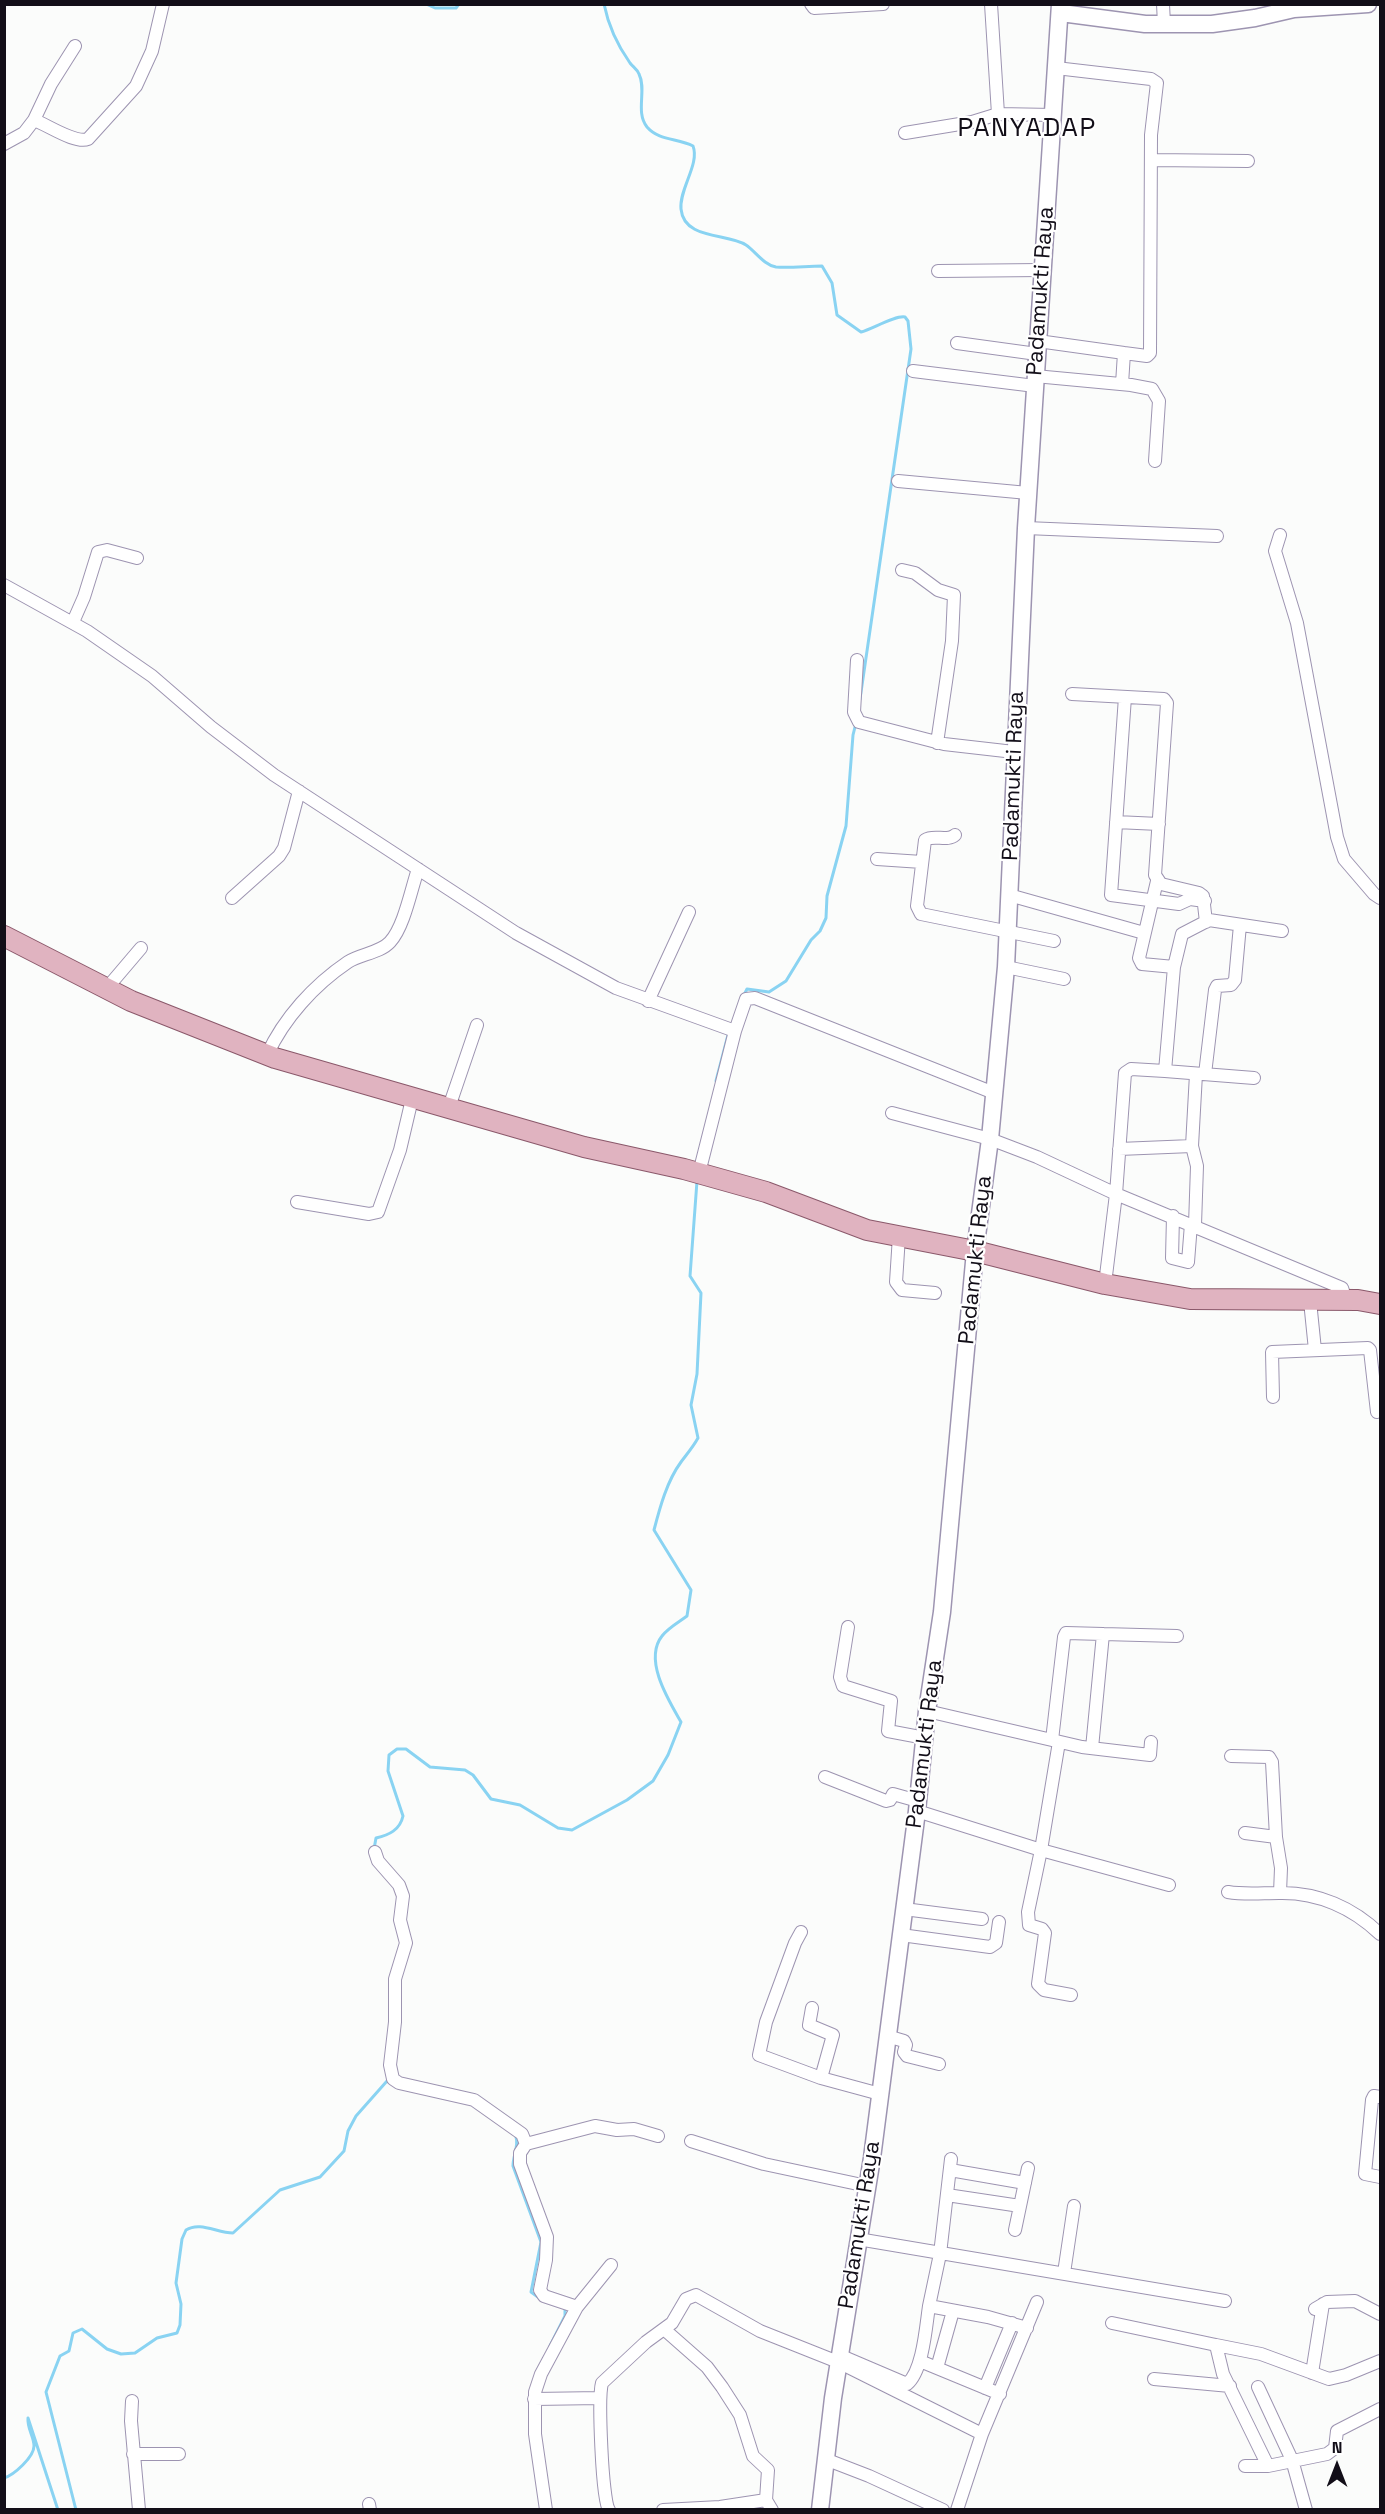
<!DOCTYPE html>
<style>
body{margin:0}
#map{position:relative;width:1385px;height:2514px;overflow:hidden;background:#fbfcfb;font-family:"Space Grotesk",sans-serif}
canvas{display:block}
.frame{position:absolute;inset:0;border:6px solid #120e18;pointer-events:none}
.north{position:absolute;left:1307px;top:2436px;width:60px;height:60px;-webkit-text-stroke:4px #fff;paint-order:stroke;rotate:0deg;font-size:16px;font-weight:700;line-height:24px;text-align:center;color:#120e18}
.north::after{content:'';display:block;margin:auto;width:21px;height:27px;background:#120e18;clip-path:polygon(50% 0,100% 100%,50% 72%,0 100%)}
</style>
<div id="map">
<canvas width="1385" height="2514"></canvas>
<div class="frame"></div>
<div class="north">N</div>
</div>
<script>
const c = document.querySelector('canvas').getContext('2d');
c.lineJoin = 'round';
function stroke(path, color, width, dash) { c.strokeStyle = color; c.lineWidth = width; c.lineCap = dash ? 'butt' : 'round'; c.setLineDash(dash || []); c.stroke(path); }
function label(font, color, halo, rows, align = 'center') {
  c.font = font + ' "Space Grotesk",sans-serif'; c.lineWidth = 4.5; c.setLineDash([]); c.textBaseline = 'middle'; c.strokeStyle = halo; c.fillStyle = color; for (const [text, x, y, turn = 0] of rows) {
    c.save(); c.translate(x, y); c.rotate((+turn || 0) * Math.PI / 180); c.textAlign = isNaN(turn) ? turn : align; if (halo) c.strokeText(text, 0, 0); c.fillText(text, 0, 0); c.restore();
  }
}
const stream = new Path2D(`
 M426,4L435,8H456L459,4
 M604,4C608,24 618,46 630,63C633,67 637,69 639,74C647,90 635,112 647,127C659,141 678,138 693,146C700,164 679,189 681,209C684,240 727,233 746,245C755,251 764,265 776,267C791,268 807,266 822,266L832,283L837,315L861,332C872,329 896,315 905,317L908,321L911,349L860,699
 M744,995L747,989L769,992L786,981L811,940L820,931L826,918L827,896L846,826L853,735L856,723
 M716,1081L728,1035
 M374,1849L376,1838C389,1835 400,1830 403,1816L388,1771L389,1755L397,1749H406L430,1767L465,1770L473,1775L491,1799L520,1805L558,1828L572,1830L627,1800L653,1781L668,1755L681,1722C669,1701 643,1660 662,1636C668,1628 679,1622 687,1616L691,1590L654,1530C660,1507 667,1481 681,1462C687,1454 693,1447 698,1438L691,1405L697,1374L701,1293L690,1276L697,1181
 M516,2137C519,2145 513,2156 513,2166L541,2242L531,2292L542,2300
 M550,2346L565,2316V2308
 M4,2478C14,2475 34,2457 34,2446C34,2436 27,2429 28,2418L58,2510
 M76,2510L46,2392L60,2356L69,2351L73,2333L82,2329L107,2349L121,2354L135,2353L157,2338L177,2333L180,2325L181,2304L176,2283L182,2239L186,2230C200,2221 217,2233 233,2233L280,2190L320,2177L344,2151L348,2131L356,2116L387,2081`);
const street = new Path2D(`
 M811,4L814,8L883,4
 M991,4L998,114
 M1163,4L1164,24
 M1056,68L1151,79L1157,83L1151,135L1150,353L1147,356L1124,353
 M34,120L51,84L75,46
 M905,133L972,122L998,114L1053,115
 M4,144L24,133L34,120C48,125 75,144 88,139L136,86L152,51L163,4
 M1151,160L1248,161
 M938,271L1041,270
 M1038,341L1124,353L1122,384
 M957,343L1037,354
 M913,371L1035,386
 M1035,376L1131,385L1152,389L1159,401L1155,461
 M898,481L1028,493
 M1026,528L1217,536
 M1280,535L1275,551L1297,623L1337,837L1344,859L1374,894L1380,898
 M902,570L915,573L938,590L954,595L952,641L937,743
 M4,585L87,631L152,676L211,727L274,775L516,933L616,988L735,1031L746,999L755,998L994,1093
 M73,622L84,597L98,552L107,550L137,558
 M857,660L854,712L859,722L944,744L1014,752
 M1072,694L1164,699L1167,703L1155,875L1161,884L1199,893L1203,896L1206,922
 M1125,697L1111,895L1179,904L1190,899L1205,901
 M1116,822L1159,824
 M955,835C947,842 934,834 925,840L917,906L921,914L1054,941
 M877,859L922,862
 M1009,895L1144,933
 M232,898L279,856L284,848L299,791
 M1006,967L1064,979
 M1174,967L1182,934L1209,920L1282,931
 M107,988L141,948
 M648,1001L689,912
 M267,1055C284,1018 314,985 348,962C360,954 380,953 390,942C404,927 411,890 418,869
 M1165,1071L1254,1078
 M1205,1074L1215,990L1217,986L1231,985L1235,980L1240,925
 M448,1110L477,1025
 M892,1113L990,1139L1037,1157L1116,1194L1125,1073L1131,1069L1165,1071L1174,967L1142,964L1139,958L1157,881
 M1192,1146L1197,1166L1195,1225
 M1119,1149L1192,1146L1196,1074
 M699,1173L735,1031
 M297,1202L369,1214L378,1212L400,1150L412,1099
 M1173,1216L1172,1258L1188,1262L1191,1224
 M899,1236L896,1282L902,1290L935,1293
 M1105,1284L1116,1194L1342,1288L1346,1300
 M1310,1301L1315,1350
 M1273,1397L1272,1352L1368,1348L1370,1350L1377,1412
 M848,1627L840,1677L843,1686L891,1701L888,1731L925,1738
 M927,1711L1082,1747L1150,1755L1151,1742
 M1052,1740L1064,1637L1066,1633L1177,1636
 M1092,1748L1103,1634
 M1231,1756L1269,1757L1272,1762L1276,1837
 M825,1777L886,1801L890,1800L893,1794L918,1801
 M917,1811L1041,1850L1059,1742
 M1245,1833L1276,1837L1281,1868L1280,1893
 M375,1852L378,1861L399,1885L403,1896L400,1920L406,1943L395,1979V2022L390,2065L393,2079L399,2083L474,2100L522,2134L526,2144
 M1228,1892C1245,1895 1262,1893 1279,1893C1318,1892 1353,1908 1380,1934
 M904,1909L982,1919
 M801,1932L795,1943L766,2022L759,2055L821,2078L880,2094
 M901,1935L990,1947L996,1943L999,1922
 M1071,1995L1044,1990L1038,1984L1045,1933L1042,1929L1029,1925L1028,1912L1041,1850L1169,1885
 M812,2008L809,2025L833,2035L821,2078
 M887,2036L904,2041L906,2045L904,2052L907,2056L939,2064
 M1380,2097L1374,2096L1372,2100L1365,2174L1380,2177
 M691,2141L764,2164L867,2186
 M950,2170L1025,2183
 M947,2195L1020,2206
 M1015,2230L1028,2168
 M858,2239L1225,2301
 M1064,2273L1074,2206
 M929,2306L940,2254L951,2159
 M577,2307L611,2265
 M1315,2309L1327,2302L1355,2301L1380,2314
 M1112,2323L1216,2345L1223,2374L1268,2466
 M665,2330L707,2367L722,2387L740,2415L753,2456L768,2470L766,2500
 M1216,2345L1261,2354L1329,2379L1346,2375L1380,2361
 M839,2355L907,2384C923,2371 926,2326 929,2306L988,2317L1027,2328
 M920,2361L1000,2394
 M937,2368L953,2311
 M1312,2373L1323,2304
 M1154,2379L1230,2386
 M1258,2387L1292,2460L1306,2510
 M985,2388L1012,2323
 M534,2399L600,2398
 M132,2401L131,2421L139,2510
 M133,2454H179
 M825,2459L869,2476L943,2510
 M1245,2466H1268L1327,2454L1335,2448L1337,2431L1380,2409
 M369,2504L370,2510
 M546,2510L535,2434V2392L541,2374L577,2307L544,2296L540,2290L546,2260L547,2237L520,2164V2153L526,2144L595,2126L617,2130L634,2129L658,2136
 M609,2510C602,2500 598,2397 602,2383L646,2342L672,2323L686,2299L696,2295L760,2331L838,2362L982,2434L1037,2302
 M663,2510L720,2507L766,2500L772,2510
 M957,2510L982,2434`);
const secondary = new Path2D(`
 M1061,13L1145,24H1212L1255,18L1294,9L1368,4
 M820,2510L833,2398L872,2158L917,1811L927,1711L942,1612L975,1251L990,1139L1006,967L1026,528L1060,4`);
const primary = new Path2D(`
 M4,936L131,1001L275,1058L584,1147L684,1169L766,1192L867,1230L975,1251L1105,1284L1190,1299L1358,1300L1380,1304`);
const streetNames = [
 ["Padamukti Raya",1041,291,-86],
 ["Padamukti Raya",1014,776,-88],
 ["Padamukti Raya",976,1260,-84],
 ["Padamukti Raya",925,1744,-83],
 ["Padamukti Raya",860,2225,-81]
];
const quarterNames = [
 ["PANYADAP",1027,129]
];
stroke(stream, '#89d3f2', 3);
stroke(street, '#9d94b1', 14);
stroke(secondary, '#9d94b1', 19);
stroke(primary, '#8a586a', 22);
stroke(street, '#fff', 12);
stroke(secondary, '#fff', 16);
stroke(primary, '#e0b3c0', 20);
label('22px', '#120e18', '#fff', streetNames);
c.letterSpacing = '1.5px';
label('26px', '#120e18', '#fff', quarterNames);
c.letterSpacing = '0px';
</script>
